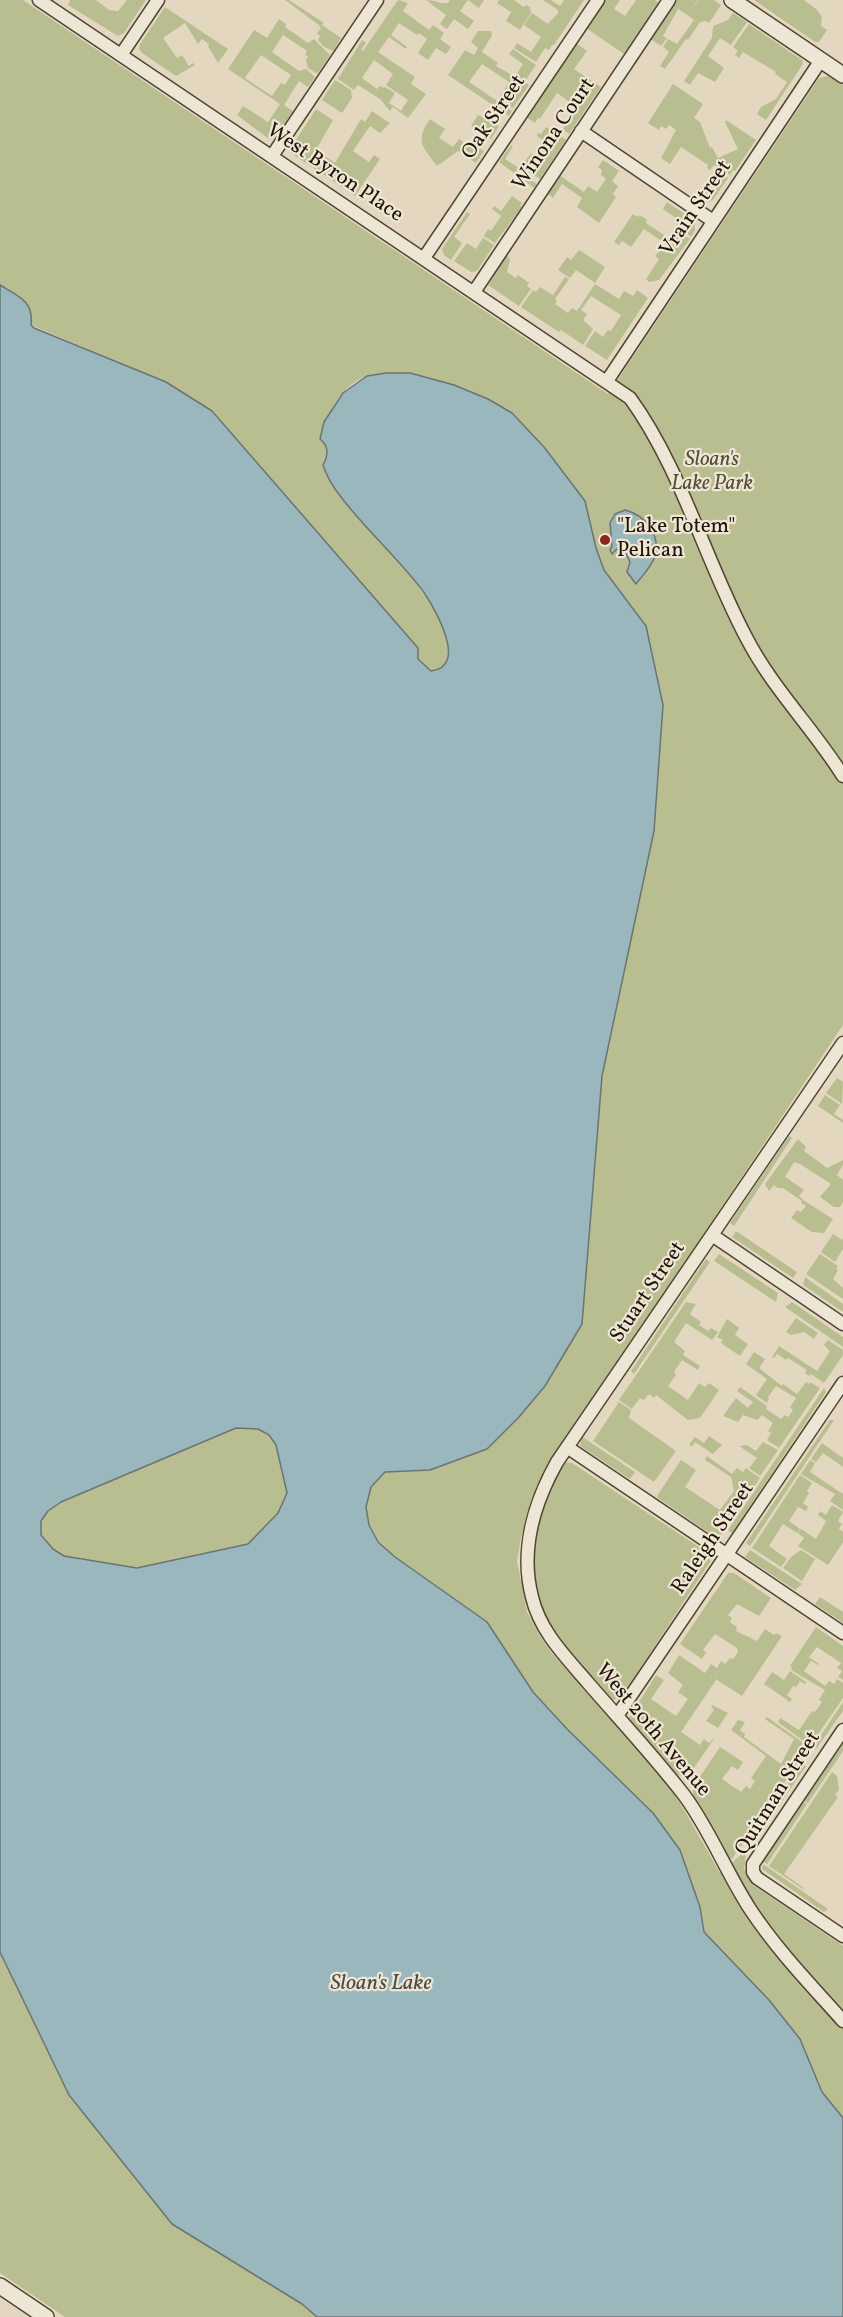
<!DOCTYPE html>
<style>
body{margin:0}
canvas{display:block;background:#e3d8bf}
</style>
<canvas width="843" height="2317"></canvas>
<script>
const c = document.querySelector('canvas').getContext('2d');
c.lineJoin = 'round';
function fill(path, color) { c.fillStyle = color; c.fill(path, 'evenodd'); }
function stroke(path, color, width, dash) { c.strokeStyle = color; c.lineWidth = width; c.lineCap = dash ? 'butt' : 'round'; c.setLineDash(dash || []); c.stroke(path); }
function label(font, color, halo, rows, align = 'center') {
  c.font = font + ' Vollkorn,serif'; c.lineWidth = 4.5; c.setLineDash([]); c.textBaseline = 'middle'; c.strokeStyle = halo; c.fillStyle = color; for (const [text, x, y, turn = 0] of rows) {
    c.save(); c.translate(x, y); c.rotate((+turn || 0) * Math.PI / 180); c.textAlign = isNaN(turn) ? turn : align; if (halo) c.strokeText(text, 0, 0); c.fillText(text, 0, 0); c.restore();
  }
}
const green = new Path2D(`
 M0,0H23L608,394L819,78L828,76L843,85V1025L605,1382L552,1457L536,1489L521,1537L517,1561L527,1612L538,1633L551,1652L654,1768L679,1801L720,1873L743,1853L746,1855L744,1869L753,1885L843,1946V2118L822,2092L800,2039L769,2000L704,1932L700,1907L567,1729L533,1692L487,1622L395,1557L378,1542L369,1525L366,1507L371,1487L385,1472L431,1470L602,1076L654,831L639,615L604,570L596,548L585,501L544,447L512,413L386,373C380,374 373,374 367,376C341,386 325,412 324,439C324,445 327,451 327,457L435,610L445,632L449,652L447,664L441,670L431,672L418,659V648L328,547L166,382L31,325L18,296L0,285Z
 M70,0H96L109,10L118,11L127,0H146L124,33L118,36L68,5Z
 M285,0H289L324,23L322,25L341,38L333,51L323,46L318,40L320,36L317,33L321,28L319,25Z
 M398,0L408,3L403,11L429,30L433,25L444,33L440,39L451,47L446,54L436,48L428,60L418,53L427,39L419,33L417,35L399,23L391,35L407,47L406,49L389,37L378,52L415,77L411,84L426,94L408,118L393,107L390,111L380,99L358,85L354,90L338,79L362,40L366,43L361,50L363,51ZM374,60L393,74L386,85L408,100L401,111L389,103L395,93L385,87L384,88L380,86L377,89L362,78Z
 M426,0C435,0 439,4 448,3L450,0H484L479,8L468,0L460,11L474,21L468,29L454,19L447,29L440,24L446,15Z
 M499,0H514L524,7L526,5L530,7L531,13L520,30L506,21L511,12L497,3Z
 M543,0H551L560,6L564,0H584L554,45H552L549,50L545,48L536,62L514,48L517,43L531,52L541,37L524,25L532,13L548,24L558,13V10Z
 M605,0H620L614,9L625,16L636,0H655L659,3L624,54L586,28Z
 M677,0H698L690,10L699,0H714L721,5L709,23L706,21L700,22L688,40L686,39L665,69L660,66L669,52L663,47L668,39L677,44L694,20L686,14L689,10L686,14L678,9L663,36L667,38L661,46L650,39Z
 M754,0H804L816,9L822,17L821,26L827,30L819,42H815Z
 M165,7L228,49L218,63L208,46L209,44L202,39L198,44L185,23L163,38L177,58L182,55L189,66L193,63L195,65L176,76L142,53L139,49L140,44Z
 M733,13L747,22L731,45L720,38L708,56L724,68L715,82L698,73L690,85L684,81L712,38L713,26L728,20Z
 M279,19L286,24L285,27L308,43L314,39L330,55L318,73H316L308,68L306,60L308,57L305,54L307,51L283,35L272,52L299,71L306,69L315,77L308,87L299,81L284,105L293,111L274,138L269,139L237,115L243,106L268,122L280,104L228,69L254,30L267,38ZM261,55L291,75L285,85L281,83L272,96L245,78Z
 M749,24L802,60L803,64L766,120L757,114L761,107L776,99L787,82L775,74L776,72L743,52L739,58L735,55L738,51L733,47Z
 M478,31H491L492,35L482,52L498,63L496,66L529,85L513,108L499,98L509,82L482,64L469,82L512,111L509,116L448,75L465,50L474,55L478,48L471,42Z
 M576,43L587,51L574,69L601,87L569,134L563,129L577,107L557,93L540,119L538,118L535,123L526,117Z
 M513,49L536,65L525,81L516,75L523,64L509,54Z
 M335,80L351,90L352,98L342,113L322,100Z
 M673,84L703,104L694,118L700,122L710,148L712,147L718,158L738,149L725,122L726,120L756,140L735,171L733,170L730,175L714,165L710,170L707,168L708,165L681,147L670,164L661,158L676,130L669,125L666,129L661,126L659,130L648,123Z
 M316,109L333,120L316,150L335,163L361,119L365,122L372,111L390,123L380,133L370,126L353,151L369,162L374,155L380,159L355,196L291,153L290,149Z
 M478,115L499,126L491,139L471,126Z
 M430,119L445,129L439,138L453,147L459,139L470,146L472,144L484,151L476,163L458,151L437,166C422,146 415,141 430,119Z
 M546,127L566,140L540,179L521,167L531,153L538,158L548,144L537,136L538,133L541,134Z
 M511,145L513,146L505,159L519,168L520,173L537,184L534,188L499,162Z
 M603,160L619,171L612,181L618,186L613,194L616,197L599,223L577,207L582,198L562,184L553,198L547,193L559,175L584,192L588,186L597,192L606,179L601,175L602,170L598,167Z
 M717,171L728,178L713,200L708,202L701,197Z
 M512,196L522,203L520,206L522,207L495,243L484,236L488,229L491,231L501,216L492,209L494,206L501,211Z
 M667,202L694,220L695,230L691,237L677,224L679,220L663,209Z
 M467,212L470,214L454,237L462,243L451,260L444,255L442,249Z
 M633,214L638,217L640,215L647,220L646,223L673,241L680,232L690,239L659,280L649,282L646,279L659,259L655,256L666,244L644,229L631,247L622,241L619,245L614,242Z
 M483,238L494,245L477,271L471,272L454,261L467,243L476,249Z
 M579,250L605,267L595,283L576,270L570,278L558,270L567,257L571,260Z
 M506,254L510,259L507,272L516,278L518,275L529,283L527,286L531,289L519,306L488,285L493,278L491,276Z
 M565,277L569,279L555,299L557,301L555,304L568,313L572,308L577,311L595,284L619,299L624,291L633,296L637,290L648,298L607,360L585,346L595,331L603,337L608,330L611,331L621,315L591,296L581,310L587,314L583,320L593,329L583,345L561,330L559,332L521,307L533,290L536,292L540,287L553,295Z
 M837,1078L843,1082L842,1104L826,1093Z
 M825,1095L840,1105L834,1114L843,1120V1123L818,1106Z
 M789,1136L792,1138L734,1226L730,1223Z
 M798,1139L806,1147L804,1151L827,1168L843,1160V1165L837,1175L843,1180V1202L840,1207H834L820,1197L831,1184L800,1164L794,1162L785,1177L804,1190L799,1196L803,1200L833,1219L824,1233L812,1232L791,1218L797,1210L801,1212L806,1206L801,1203L802,1201L783,1188H778L774,1185L769,1191L765,1184Z
 M736,1231L797,1272L793,1278L732,1237Z
 M833,1234L842,1240L843,1238V1249L835,1262L821,1252Z
 M719,1254L778,1293L776,1302L714,1261Z
 M820,1254L838,1266L836,1269L838,1270L833,1279L843,1288V1299L806,1274Z
 M706,1259L710,1262L634,1374L631,1371Z
 M805,1277L843,1304V1312L803,1285Z
 M686,1302L696,1304L690,1314L701,1322L699,1325L708,1331L711,1328L718,1332L712,1340L686,1323L674,1342L685,1351L683,1355L700,1366L698,1370L682,1360L674,1372L676,1375L668,1386L688,1400L699,1383L705,1387L709,1383L719,1390L700,1418L688,1420L656,1395L654,1398L649,1394L644,1400L640,1398L632,1409L619,1400Z
 M792,1302L843,1337V1347L785,1307Z
 M796,1318L818,1333L814,1339L804,1332L791,1335L786,1332Z
 M727,1319L739,1328L735,1335L748,1344L740,1356L721,1343L723,1340L717,1337Z
 M828,1340L843,1350V1355L824,1383L811,1374L809,1376L805,1373L807,1370L788,1358L786,1360L777,1354L774,1358L772,1357L779,1346L817,1371L830,1351L824,1345Z
 M754,1352L765,1359L759,1368L782,1386L783,1384L797,1394L806,1382L809,1384L810,1382L820,1388L779,1448L767,1440L771,1433L768,1431L773,1423L762,1415L757,1420L743,1415L738,1422L723,1416L736,1398L748,1408L753,1402L737,1391L740,1387L767,1406L766,1409L781,1419L785,1415L788,1417L793,1410L790,1407L796,1398L776,1386L768,1397L769,1399L767,1403L756,1395L767,1379L746,1364Z
 M824,1388L826,1392L732,1533L728,1530Z
 M619,1402L631,1410L629,1418L676,1451L654,1482L593,1441Z
 M830,1420H834L750,1546L746,1543Z
 M236,1428L258,1429L268,1435L276,1445L287,1493L278,1513L248,1544L137,1568L64,1556L53,1549L41,1535V1521L48,1511L61,1502Z
 M581,1436L635,1472L630,1479L580,1446Z
 M709,1436L722,1445L713,1454L695,1442L692,1446L689,1445L695,1437L704,1443Z
 M763,1442L778,1450L760,1476L749,1468L757,1458L739,1446L747,1445L756,1451Z
 M822,1443L843,1458V1467L823,1453L816,1462L811,1459Z
 M707,1456L732,1474L737,1468L743,1472L746,1468L760,1478L718,1539L658,1498L657,1496L681,1460L696,1470L685,1487L720,1510L734,1491L731,1477L705,1460Z
 M810,1460L815,1463L810,1472L843,1494V1510L830,1501L835,1494L801,1474Z
 M565,1462L572,1463L708,1553L711,1557L710,1562L635,1676L622,1694L614,1700L607,1696C551,1631 514,1599 544,1507C548,1494 554,1470 565,1462Z
 M800,1475L812,1483L807,1491L809,1493L803,1503L808,1507L806,1511L798,1507L789,1521L800,1529L797,1533L783,1524L769,1546L787,1559L781,1567L752,1548Z
 M832,1505L843,1512L838,1521L842,1524L839,1529L843,1532V1542L828,1565L798,1546L804,1538L798,1533L801,1529L816,1539L826,1521L818,1515L820,1511L826,1515Z
 M750,1550L802,1584L795,1590L745,1557Z
 M801,1550L815,1559L802,1581L783,1568L791,1557Z
 M728,1573H734L771,1598L759,1616L737,1604L728,1615L732,1618L730,1622L737,1627L736,1631L757,1641L765,1629L774,1635L776,1633L782,1636L742,1696L714,1678L716,1680L681,1732L700,1745L704,1739L709,1743L716,1736L687,1778L676,1774L630,1721L629,1718L656,1675L664,1680L651,1699L676,1716L688,1699L678,1692L683,1685L668,1673L679,1655L705,1673L711,1664L717,1668L721,1661L725,1664L730,1658L733,1659L738,1652L737,1648L715,1634L703,1650L706,1652L702,1659L680,1644Z
 M820,1597L843,1612V1623L815,1604Z
 M816,1627L843,1646V1680L838,1677L842,1671L837,1668L841,1663L817,1647L809,1657L819,1664L818,1665L811,1661L804,1671L825,1686L829,1681L834,1684L837,1679L843,1683V1698L810,1746L778,1722L780,1718L799,1730L812,1711L815,1712L822,1702L819,1700L825,1690L791,1670L792,1667L790,1666Z
 M790,1671L806,1682L805,1684L800,1681L796,1687L793,1686L787,1695L792,1699L790,1702L764,1684L772,1672L784,1680Z
 M843,1702V1711L816,1749L813,1747Z
 M712,1705L728,1713L718,1728L706,1721L714,1710L711,1707Z
 M767,1717L809,1747L732,1859L728,1858L693,1798V1787L720,1747L743,1762L738,1770L732,1766L722,1779L741,1792L746,1786L750,1789L755,1781L751,1778L766,1756L731,1730L738,1720L745,1722L740,1730L745,1734L744,1737L781,1764L794,1739L765,1719Z
 M843,1743V1751L808,1803L804,1801Z
 M802,1763L806,1766L774,1813L770,1810Z
 M832,1772L837,1776L839,1790L835,1795L838,1797L784,1874L804,1888L803,1889L769,1866Z
 M803,1802L807,1804L767,1864L763,1862Z
 M763,1864L828,1909L824,1912L762,1869Z
 M0,1952L69,2095L172,2224L303,2304L317,2317H65L0,2273Z`);
const water = new Path2D(`
 M0,285C18,296 34,301 31,325L34,328L166,382L212,411L418,648V659L431,671C469,667 435,609 423,591C398,558 366,530 341,497C332,486 327,477 323,465C328,456 329,446 320,439L324,422L343,393L367,376L386,373H410L454,385L488,399L512,413L544,447L585,501L596,548L604,570L646,626L663,705L654,831L602,1076L582,1324L545,1386L519,1417L487,1449L430,1470L385,1472L371,1487L366,1507L369,1525L378,1542L395,1557L487,1622L533,1692L567,1729L653,1813L680,1850L700,1907L704,1932L769,2000L800,2039L822,2092L843,2118V2317H317L302,2304L172,2224L69,2095L0,1952ZM236,1428L258,1429L269,1435L276,1445L287,1493L278,1513L248,1544L137,1568L64,1556L53,1549L41,1535V1521L48,1511L61,1502Z
 M625,510C645,515 661,535 655,556C652,566 642,576 636,584L627,572L630,562L625,552L617,549L612,554L610,550L612,546L610,523L615,514Z`);
const minor = new Path2D(`
 M39,0L630,398C681,468 705,560 746,637C772,688 813,728 843,776
 M121,55L158,0
 M581,131L713,221
 M272,156L377,0
 M424,258L598,0
 M474,292L669,0
 M607,381L821,60
 M843,1043L557,1462C534,1503 520,1551 532,1597C540,1632 567,1658 589,1684C621,1721 654,1756 684,1795C710,1830 726,1872 750,1909C777,1950 811,1985 843,2021
 M712,1235L843,1324
 M567,1447L843,1633
 M617,1716L843,1383
 M843,1730L753,1864V1872L757,1878L843,1936`);
const tertiary = new Path2D(`
 M732,0L843,75
 M0,2286L46,2317`);
const markers = [
 [605,540,6,"#8f2418"]
];
const streetNames = [
 ["Oak Street",495,118,-56],
 ["Winona Court",555,135,-56],
 ["West Byron Place",334,174,34],
 ["Vrain Street",697,209,-56],
 ["Stuart Street",649,1293,-56],
 ["Raleigh Street",714,1539,-56],
 ["West 20th Avenue",652,1731,50],
 ["Quitman Street",779,1794,-58]
];
const parkNames = [
 ["Sloan's",712,461],
 ["Lake Park",712,485]
];
const poiNames = [
 ["\"Lake Totem\"",617,528],
 ["Pelican",617,552]
];
const waterNames = [
 ["Sloan's Lake",381,1985]
];
fill(green, '#b8be8f');
fill(water, '#9ab7bd');
stroke(water, '#6a7574', 1.5);
stroke(minor, '#524434', 15);
stroke(tertiary, '#524434', 18);
stroke(minor, '#ede6d5', 12);
stroke(tertiary, '#ede6d5', 15);
for (const [x, y, r, color] of markers) { const dot = new Path2D(); dot.arc(x, y, r, 0, 2 * Math.PI); c.fillStyle = color; c.fill(dot); stroke(dot, '#ede6d5', 2); }
label('21px', '#221206', '#ede6d5', streetNames);
label('italic 21px', '#564e36', '#ede6d5', parkNames);
label('21px', '#221206', '#ede6d5', poiNames, 'left');
label('italic 22px', '#4c4c46', '#ede6d5', waterNames);
</script>
